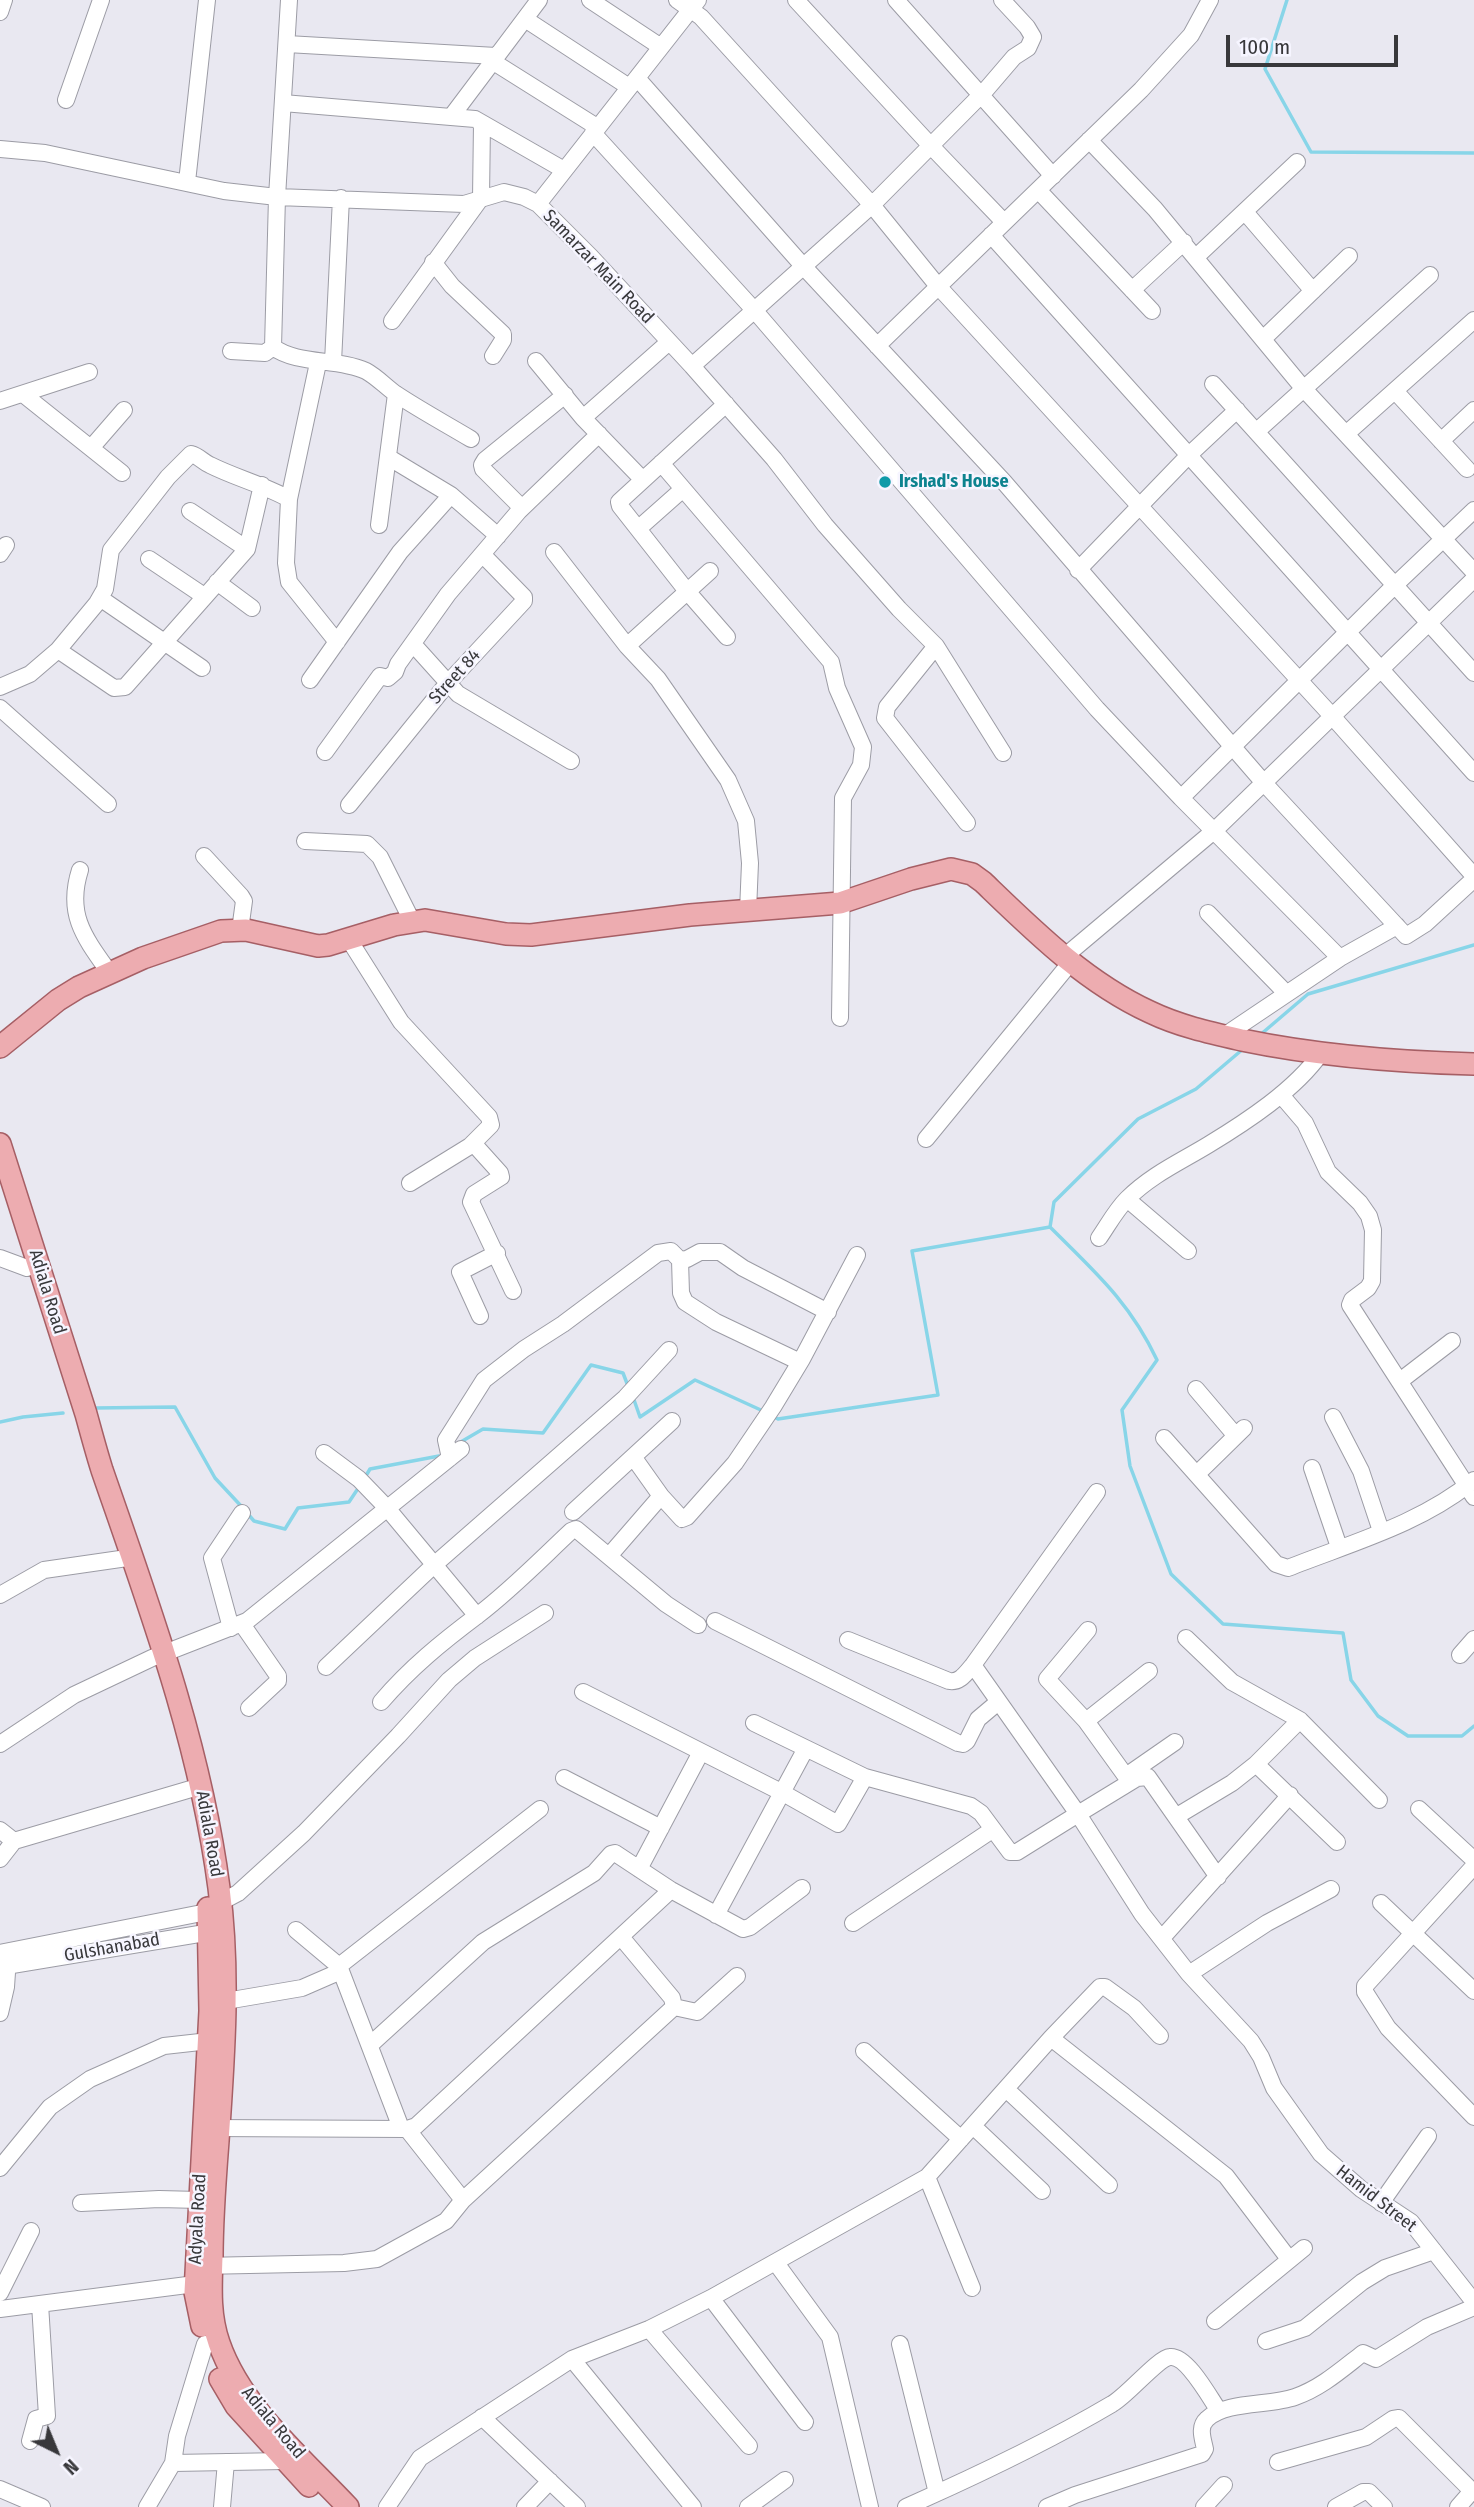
<!DOCTYPE html>
<style>
body{margin:0}
#map{position:relative;width:1474px;height:2507px;overflow:hidden;background:#e9e8f1;font-family:"Fira Sans Condensed",sans-serif}
canvas{display:block}
.north{position:absolute;left:21px;top:2416px;width:70px;height:70px;-webkit-text-stroke:5px #f6f5ff;paint-order:stroke;rotate:137deg;font-size:19px;font-weight:700;line-height:28px;text-align:center;color:#38383b}
.north::after{content:'';display:block;margin:auto;width:24px;height:32px;background:#38383b;clip-path:polygon(50% 0,100% 100%,50% 72%,0 100%)}
.scale{position:absolute;left:1226px;top:35px;width:172px;height:32px;box-sizing:border-box;border:4px solid #38383b;border-top:0;padding-left:9px;font-size:21px;line-height:24px;white-space:nowrap;color:#38383b;-webkit-text-stroke:5px #f6f5ff;paint-order:stroke}
</style>
<div id="map">
<canvas width="1474" height="2507"></canvas>
<div class="north">N</div>
<div class="scale">100 m</div>
</div>
<script>
const c = document.querySelector('canvas').getContext('2d');
c.lineJoin = 'round';
function stroke(path, color, width, dash) { c.strokeStyle = color; c.lineWidth = width; c.lineCap = dash ? 'butt' : 'round'; c.setLineDash(dash || []); c.stroke(path); }
function label(font, color, halo, rows, align = 'center') {
  c.font = font + ' "Fira Sans Condensed",sans-serif'; c.lineWidth = 5; c.setLineDash([]); c.textBaseline = 'middle'; c.strokeStyle = halo; c.fillStyle = color; for (const [text, x, y, turn = 0] of rows) {
    c.save(); c.translate(x, y); c.rotate((+turn || 0) * Math.PI / 180); c.textAlign = isNaN(turn) ? turn : align; if (halo) c.strokeText(text, 0, 0); c.fillText(text, 0, 0); c.restore();
  }
}
const stream = new Path2D(`
 M1287,0L1265,69L1311,152L1474,153
 M1260,1035L1308,994L1474,945
 M1243,1049L1196,1089L1138,1119L1054,1202L1050,1227C1094,1271 1130,1302 1157,1360L1122,1410L1130,1466L1171,1574L1223,1624L1343,1633L1351,1680L1378,1716L1408,1736H1462L1474,1726
 M633,1397L640,1417L695,1380L763,1411
 M95,1408L175,1407L215,1478L242,1507
 M774,1417L778,1419L938,1395L912,1251L1050,1227
 M0,1422L23,1417L63,1413
 M459,1443L483,1429L543,1433L591,1365L623,1373L628,1386
 M367,1474L370,1469L439,1456
 M247,1513L254,1521L285,1529L298,1508L349,1502L357,1490`);
const minor = new Path2D(`
 M590,0L661,47
 M677,0L701,17L872,205L937,285L1332,716L1474,876
 M796,0L931,146L1004,222
 M896,0L1053,176
 M0,12L4,0
 M525,19L629,87
 M287,44L496,56
 M492,61L597,127
 M637,78L804,267L1004,482L1264,783L1406,936L1425,924L1473,880L1474,877
 M66,100L101,0
 M283,103L475,119L482,123L481,198L392,321
 M451,117L539,0
 M482,123L564,170
 M593,133L755,311L1097,709L1181,798L1340,958
 M1089,140L1155,209L1303,388L1474,572
 M0,149L45,153L224,191L277,197L464,204L504,192L524,197L538,204L591,257L692,366L774,459L825,525L899,609L936,646L1003,753
 M187,182L207,0
 M1038,190L1152,311
 M538,204L698,0
 M1245,212L1313,291
 M991,235L1474,773
 M1196,257L1297,162
 M433,262L452,286L503,334V340L493,356
 M1132,290L1184,242
 M1263,339L1349,256
 M877,346L1141,90L1191,35L1210,0
 M273,347L277,197L289,0
 M273,347C297,365 338,358 366,371C377,377 386,387 396,394C420,410 446,424 471,439
 M231,351L265,353L273,347
 M536,361L583,418L643,480
 M333,362L341,198
 M692,366L872,205L984,92L1014,57L1028,48L1033,37L1027,27L1002,0
 M1213,384L1474,673
 M1395,391L1467,469
 M23,394L122,473
 M0,401L89,372
 M726,404L619,502L620,506L686,590L727,637
 M583,418L669,342
 M1257,431L1430,275
 M1346,434L1474,320
 M1441,441L1474,410
 M91,448L124,410
 M388,457L451,495L498,536
 M661,463L831,662L837,688L863,747L861,765L843,798L840,1018
 M289,499L286,563L289,582L337,642
 M522,508L483,469L482,465L485,460L565,395
 M190,511L247,549
 M379,525L396,394
 M639,528L683,489
 M554,552L627,646L658,679L728,780L746,821L750,863L748,911
 M0,554L6,545
 M149,559L204,596
 M1078,570L1189,455L1237,410
 M217,582L252,608
 M100,598L202,668
 M413,644L458,694L571,761
 M627,646L710,571
 M936,646L887,707L885,718L967,823
 M58,650L114,688L125,687L247,549L262,485
 M310,680L400,552L451,495
 M0,687L30,674L58,650L97,603L105,589L111,550L168,477L191,454C199,456 203,462 210,465C236,478 264,485 289,499L318,363
 M0,708L108,804
 M325,752L380,676L388,678L395,672L398,664L448,594L519,511L599,434
 M1181,798L1395,585L1474,510
 M349,805L447,684L524,601V597L483,555
 M305,841L367,844L380,857L412,921
 M204,856L241,896L244,901L240,930
 M80,870C66,914 84,937 109,972
 M1208,913L1286,993
 M348,938L401,1022L489,1117L491,1125L470,1146L410,1183
 M1064,957L1215,830L1474,579
 M1224,1036L1340,958L1397,926
 M1281,1095L1305,1123L1328,1172L1360,1203L1369,1216L1373,1230L1372,1281L1368,1288L1352,1300L1350,1305L1474,1497
 M926,1139L1071,962
 M473,1143L500,1173L501,1177L474,1194L471,1202L513,1291
 M1127,1199L1188,1251
 M1099,1238C1108,1225 1116,1210 1127,1199C1151,1175 1180,1162 1208,1145C1246,1122 1295,1090 1321,1053
 M0,1258L27,1268
 M680,1260L681,1293L685,1302L716,1322L800,1362
 M480,1316L460,1272L497,1253
 M1400,1381L1452,1341
 M1196,1389L1236,1436
 M1333,1417L1361,1471L1381,1531
 M1164,1438L1276,1564L1288,1568C1351,1543 1421,1524 1474,1480
 M324,1453L359,1479L387,1508L477,1616
 M450,1458L446,1440L484,1380L524,1349L563,1324L658,1253L671,1251L680,1260L687,1259L700,1252H720L743,1268L828,1312
 M634,1458L661,1496
 M1312,1468L1339,1547
 M1197,1474L1244,1428
 M573,1512L672,1421
 M609,1556L661,1496L682,1519L687,1517L735,1463L773,1407L802,1359L857,1255
 M0,1595L44,1570L134,1557
 M715,1621L958,1743L963,1744L967,1741L978,1719L997,1703
 M242,1624L278,1676V1681L249,1708
 M231,1628L212,1558L242,1513
 M1088,1630L1047,1679L1086,1721L1130,1782
 M1186,1638L1232,1682L1300,1720L1379,1800
 M848,1640L949,1681C960,1683 966,1673 973,1665L1097,1492
 M1460,1655L1474,1639
 M973,1665L1078,1814L1137,1778L1148,1777L1218,1877
 M326,1667L434,1565L625,1398L669,1350
 M583,1692L783,1793L838,1824L865,1777
 M381,1702C410,1668 442,1642 478,1615C511,1590 540,1560 571,1531L576,1529L666,1604L698,1625
 M1086,1721L1149,1671
 M754,1723L865,1777L971,1806L981,1813L1010,1852H1017L1078,1814L1142,1914L1189,1974L1251,2041L1261,2057L1274,2088L1321,2154L1361,2189L1411,2222L1474,2302
 M0,1744L74,1695L152,1658L247,1621L461,1449
 M1256,1764L1300,1720
 M1126,1776L1175,1742
 M564,1778L661,1828
 M1419,1809L1474,1860
 M1177,1816L1232,1783L1256,1764L1337,1842
 M0,1830L14,1841
 M0,1859L14,1841L201,1786
 M1474,1866L1365,1986V1992L1388,2028L1474,2117
 M639,1869L701,1752
 M221,1902L238,1893L304,1833L398,1736L449,1680L475,1658L545,1613
 M1381,1903L1474,1991
 M716,1915L805,1750
 M853,1923L992,1830
 M296,1930L339,1966L401,2128
 M1162,1938L1290,1795
 M0,1953L217,1910
 M339,1966L540,1809
 M0,1967L217,1931
 M1189,1974L1267,1923L1331,1889
 M226,2001L302,1988L341,1971
 M674,2007L697,2012L737,1976
 M0,2013L6,1987L8,1958
 M1051,2038L1226,2176L1289,2259
 M370,2045L483,1942L594,1873L611,1854L615,1853L671,1890L743,1929L750,1927L802,1888
 M864,2051L961,2139
 M1006,2089L1109,2185
 M973,2126L1042,2191
 M210,2128L407,2129L416,2126L671,1890
 M407,2129L463,2200
 M0,2168L50,2107L90,2079L164,2046L209,2041
 M927,2177L972,2288
 M81,2203L159,2199L199,2200
 M1381,2203L1428,2136
 M776,2263L830,2337L870,2507
 M202,2266L344,2263L377,2259L446,2221L463,2200L674,2007L672,1998L621,1937
 M0,2293L31,2231
 M711,2298L805,2422
 M0,2309L195,2284
 M1215,2321L1304,2248
 M649,2329L749,2446
 M1266,2341L1305,2328L1362,2282L1385,2268L1434,2251
 M900,2344L937,2493
 M572,2359L693,2507
 M482,2417L577,2507
 M30,2441L36,2419L47,2416L40,2304
 M1278,2462L1366,2437L1393,2419L1399,2418L1474,2493
 M173,2463L284,2461
 M0,2489L42,2507
 M147,2507L173,2463L177,2436L205,2344
 M222,2507L226,2462
 M387,2507L420,2458L572,2359L649,2329L711,2298L927,2177L1051,2038L1100,1987H1105L1134,2008L1160,2036
 M525,2507L550,2481
 M748,2507L785,2480
 M906,2507C976,2476 1046,2443 1112,2404C1127,2396 1158,2358 1170,2357C1187,2355 1210,2398 1219,2411
 M1047,2507L1075,2495L1202,2454L1205,2449C1203,2439 1198,2427 1207,2419C1226,2401 1270,2406 1295,2397C1321,2388 1341,2370 1363,2353L1376,2359L1427,2327L1474,2307
 M1204,2507L1224,2485
 M1336,2507L1363,2492H1369L1384,2507
 M1458,2507L1472,2491`);
const major = new Path2D(`
 M0,1047L58,1000L79,987L143,958L221,931L246,930L318,946L328,945L394,925L425,920L506,934L531,935L690,915L840,903L911,879L951,869L972,874L983,882C1034,931 1085,982 1150,1012C1179,1026 1211,1033 1242,1040C1319,1056 1396,1062 1474,1064
 M0,1144C29,1234 57,1324 86,1414C91,1432 96,1451 102,1470C149,1606 200,1743 219,1888C230,1972 224,2056 218,2141C215,2180 212,2218 212,2257C211,2286 209,2315 219,2343C241,2407 303,2459 348,2507
 M202,2326L195,2292L210,2011L208,1908
 M220,2379L236,2406L309,2486`);
const markers = [
 [885,482,7,"#0f9aa8"]
];
const streetNames = [
 ["Samarzar Main Road",598,267,46],
 ["Street 84",455,677,-48],
 ["Adiala Road",47,1292,73],
 ["Adiala Road",209,1834,80],
 ["Gulshanabad",112,1948,-10],
 ["Hamid Street",1376,2199,38],
 ["Adyala Road",198,2219,-87],
 ["Adiala Road",273,2423,50]
];
const cultureNames = [
 ["Irshad's House",899,482]
];
stroke(stream, '#88d5e8', 3.5);
stroke(minor, '#9c9ca5', 18);
stroke(major, '#a65f65', 24);
stroke(minor, '#fff', 16);
stroke(major, '#edacb0', 21);
for (const [x, y, r, color] of markers) { const dot = new Path2D(); dot.arc(x, y, r, 0, 2 * Math.PI); c.fillStyle = color; c.fill(dot); stroke(dot, '#f6f5ff', 2.5); }
label('18px', '#38383b', '#f6f5ff', streetNames);
label('bold 18px', '#0d838f', '#f6f5ff', cultureNames, 'left');
</script>
